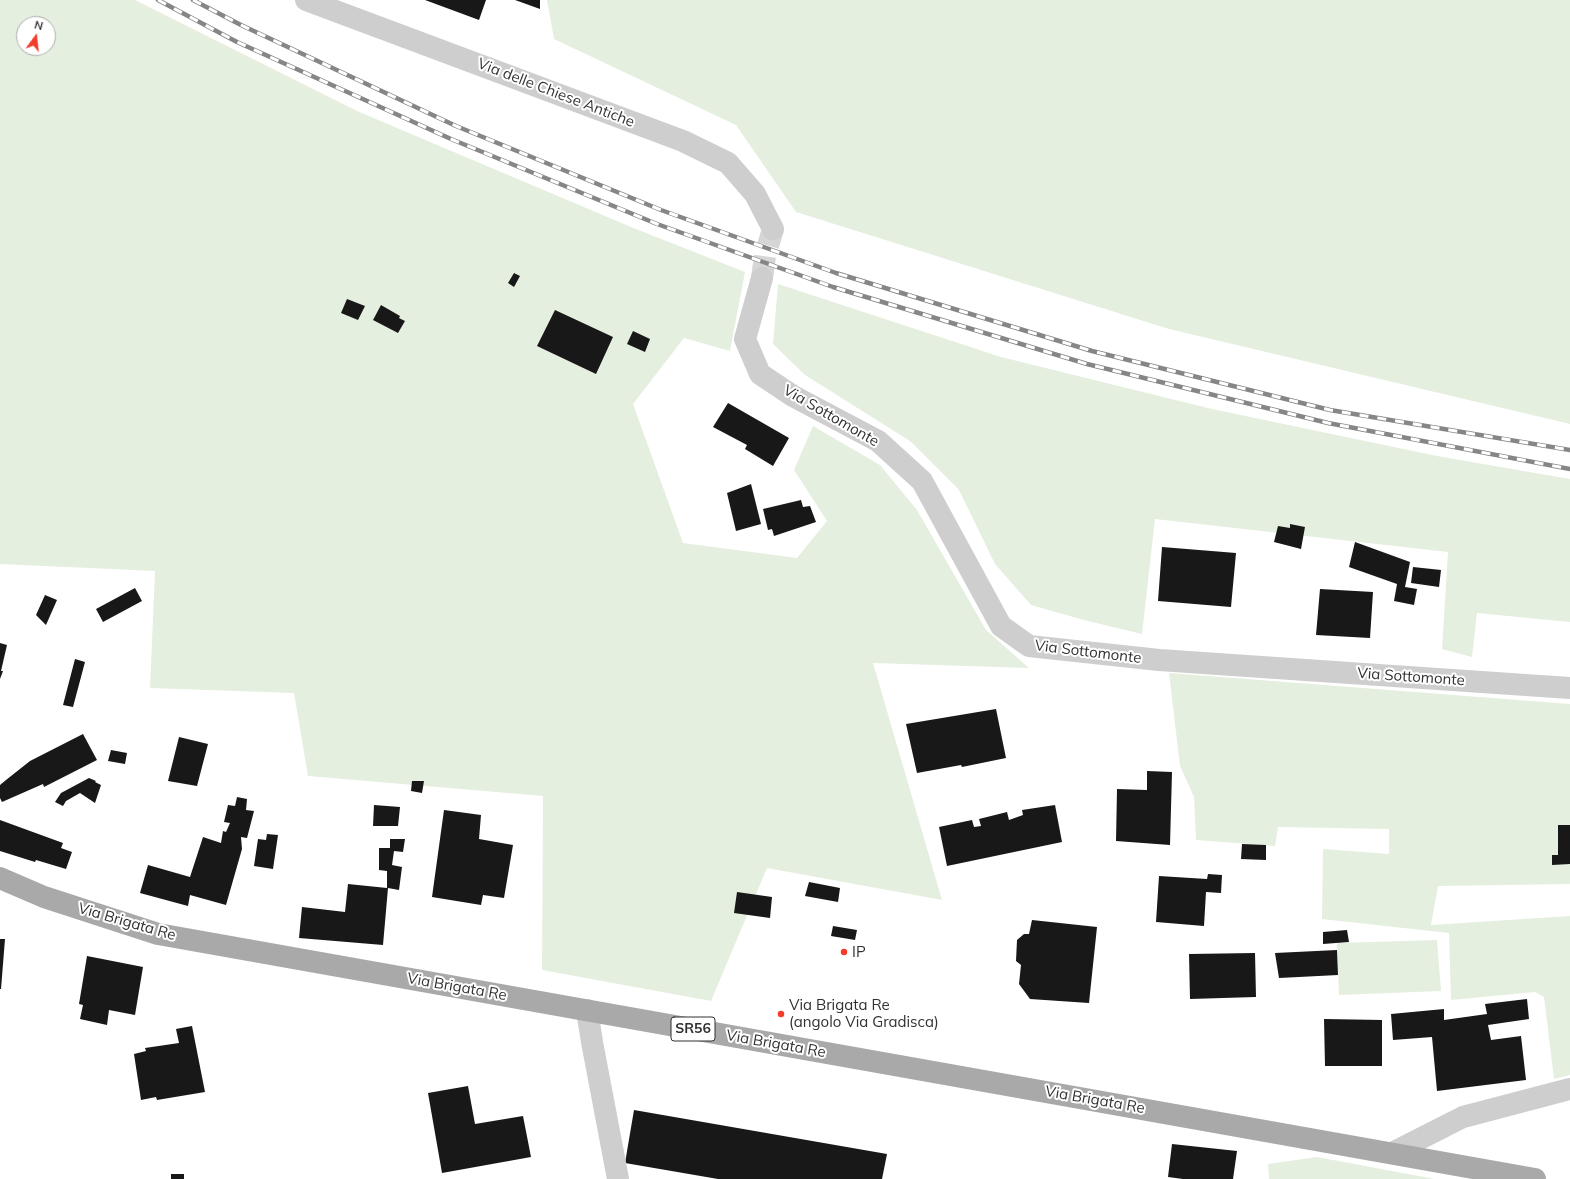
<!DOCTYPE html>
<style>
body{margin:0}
#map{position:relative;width:1570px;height:1179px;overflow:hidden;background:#fff;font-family:Mulish,sans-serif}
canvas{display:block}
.north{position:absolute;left:16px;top:16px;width:40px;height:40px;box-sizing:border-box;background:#fff;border:1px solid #adadad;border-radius:50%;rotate:15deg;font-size:11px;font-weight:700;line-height:16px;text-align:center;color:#313131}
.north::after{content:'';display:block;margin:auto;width:14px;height:18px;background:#f23d2a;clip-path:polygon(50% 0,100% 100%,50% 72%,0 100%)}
</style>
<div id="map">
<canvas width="1570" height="1179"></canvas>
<div class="north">N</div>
</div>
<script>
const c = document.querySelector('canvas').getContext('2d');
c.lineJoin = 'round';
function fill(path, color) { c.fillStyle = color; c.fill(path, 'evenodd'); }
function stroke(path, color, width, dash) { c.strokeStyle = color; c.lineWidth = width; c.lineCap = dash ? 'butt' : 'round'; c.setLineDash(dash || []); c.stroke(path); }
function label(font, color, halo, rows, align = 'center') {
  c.font = font + ' Mulish,sans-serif'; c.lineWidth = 4; c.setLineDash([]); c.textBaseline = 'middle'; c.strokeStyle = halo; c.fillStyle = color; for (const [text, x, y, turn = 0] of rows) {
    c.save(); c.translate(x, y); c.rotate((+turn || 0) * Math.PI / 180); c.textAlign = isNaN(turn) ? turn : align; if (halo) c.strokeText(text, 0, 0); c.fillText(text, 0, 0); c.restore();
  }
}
const green = new Path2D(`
 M0,0H135L357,111L631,227L745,272L730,351L684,338L633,404L683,543L797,558L827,521L794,470L813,426L880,465L917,510L986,630L1029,668L873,663L942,900L767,868L711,1001L542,970L543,796L308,776L294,693L150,688L155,571L0,564ZM24,24H48V48H24Z
 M547,0H1570V424L1169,329L796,212L736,125L554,39Z
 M778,284L1001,357L1212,409L1437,456L1570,479V622L1477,613L1472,657L1442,649L1448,552L1155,519L1142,634L1084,620L1031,605L995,564L959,490L910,441L805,375L773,344Z
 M1169,673L1570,704V884L1438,886L1431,925L1570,916V1075L1554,1079L1544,997L1535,992L1451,1000L1449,933L1322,919L1323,849L1389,854V829L1278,827L1275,846L1196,840L1194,797L1180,766Z
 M1437,940L1441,991L1339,995L1337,943Z
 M1317,1157L1435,1179H1269L1268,1164Z`);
const building = new Path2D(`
 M425,0H486L479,20Z
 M515,0H540V9Z
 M514,273L520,276L514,287L508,283Z
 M347,299L365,306L358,320L341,313Z
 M381,305L400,316L399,318L405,321L398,333L373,320Z
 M555,310L613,337L596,374L537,346Z
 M633,331L650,339L645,352L627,344Z
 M728,403L789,438L773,466L745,449L747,445L713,427Z
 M751,484L761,524L736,531L727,493Z
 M801,500L803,507L810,506L816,522L774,536L772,529L768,530L763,509Z
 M1290,524L1305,527L1301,549L1274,542L1278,526L1290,528Z
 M1355,542L1410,562L1405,587L1417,589L1414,605L1394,601L1397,584L1349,567Z
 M1162,547L1236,553L1231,607L1158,601Z
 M1413,567L1441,570L1439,587L1411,583Z
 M135,588L142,601L103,622L96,609Z
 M1320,589L1373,592L1370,638L1316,635Z
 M45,595L57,600L46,625L36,615Z
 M0,643L7,645L1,671H3L0,679Z
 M75,659L85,662L73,707L63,705Z
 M996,709L1006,758L962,767L961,765L917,773L906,724Z
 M83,734L97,760L44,787L43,784L2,802L0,798V785L6,780L30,761Z
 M179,737L208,744L197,786L168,781Z
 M111,750L127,753L125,764L108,761Z
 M1147,771L1172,772L1170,845L1116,841L1117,789L1147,790Z
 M89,778L96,781L95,782L101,785L95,803L80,793L66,801L63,806L55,802L61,793Z
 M412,781H424L422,793L411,791Z
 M237,797L247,799L246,810L254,811L247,838L241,837L242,849L226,905L190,895L188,906L140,893L148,865L190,877L203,837L221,843L223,831L226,832L230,823L224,822L228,805L235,806Z
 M374,805L400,807L398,826H373Z
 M1055,805L1062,842L947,866L939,827L972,820L974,827L981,826L979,819L1007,812L1009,820L1023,815L1022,810Z
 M444,810L481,815L479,839L513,845L504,898L483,895L481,905L432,897Z
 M0,820L63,843L61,848L72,852L66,869L36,860L35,862L0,851Z
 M1558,825H1570V864L1552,865V855H1558Z
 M267,834L278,835L273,869L254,866L258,839L266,840Z
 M390,839H405L403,852L394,851L392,865L402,867L399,890L388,888L383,945L299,938L302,907L345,912L348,884L387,888V871L379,870V848H390Z
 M1242,844L1266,845V860L1241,859Z
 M1208,874L1222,875L1221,893L1206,892L1204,926L1156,922L1159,876L1207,879Z
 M809,882L840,888L838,902L805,896Z
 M737,892L772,897L770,918L734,913Z
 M1032,920L1097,927L1089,1003L1030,999L1019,984L1021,965L1016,961L1017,940L1024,934H1029Z
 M833,926L857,930L855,940L831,936Z
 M1347,930L1349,942L1323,944V932Z
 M0,939H5L1,989H0Z
 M1337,950L1338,975L1279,978L1275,953Z
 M1255,953L1256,997L1190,999L1189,954Z
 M87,956L143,967L135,1015L109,1010L107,1025L80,1019L83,1005L79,1004Z
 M1527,999L1529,1019L1488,1025L1491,1040L1521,1036L1526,1080L1437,1091L1432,1037L1393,1040L1391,1014L1444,1009V1020L1487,1014L1485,1004Z
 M1324,1019L1382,1020V1066H1325Z
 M192,1026L205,1092L157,1100L156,1097L141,1100L134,1054L146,1051L145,1048L179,1043L176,1029Z
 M468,1086L475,1124L523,1116L531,1157L442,1173L428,1093Z
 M634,1110L887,1154L882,1179H718L625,1163Z
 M1172,1144L1237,1151L1233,1179H1183L1168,1177Z
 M171,1174H184V1179H171Z`);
const minorTunnel = new Path2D(`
 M762,278L765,256L773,229`);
const minor = new Path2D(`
 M306,0L683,141L728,163L755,194L773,229
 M762,278L745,339L760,374L793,396L878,441L922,481L1001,626L1029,646L1159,660L1570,688
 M587,1010L592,1042L618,1179
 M1392,1153L1463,1117L1570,1089`);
const major = new Path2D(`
 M0,878L44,897L158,934L1535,1179`);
const rail = new Path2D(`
 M158,0L237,42L451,139L657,224L833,287L1087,364L1328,423L1570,469
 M193,0L241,25L456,126L661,210L836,273L1092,351L1330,410L1570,450`);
const markers = [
 [844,952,4,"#f23d2a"],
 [781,1014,4,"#f23d2a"]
];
const shields = [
 [693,1029,44]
];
const shieldNames = [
 ["SR56",693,1029]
];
const streetNames = [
 ["Via delle Chiese Antiche",556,93,21],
 ["Via Sottomonte",831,416,30],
 ["Via Sottomonte",1088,652,7],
 ["Via Sottomonte",1411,677,4],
 ["Via Brigata Re",127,922,16],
 ["Via Brigata Re",457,987,10],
 ["Via Brigata Re",776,1044,10],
 ["Via Brigata Re",1095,1100,10]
];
const poiNames = [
 ["IP",852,952],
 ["Via Brigata Re",789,1005],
 ["(angolo Via Gradisca)",789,1022]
];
fill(green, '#e5efdf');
fill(building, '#181818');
stroke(minorTunnel, '#d6d6d6', 22, [22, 11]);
stroke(minor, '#cecece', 22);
stroke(major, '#a9a9a9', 22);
stroke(rail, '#868686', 4.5);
stroke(rail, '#fff', 3, [9]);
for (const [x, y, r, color] of markers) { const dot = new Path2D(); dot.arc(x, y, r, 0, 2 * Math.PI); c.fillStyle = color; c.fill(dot); stroke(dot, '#fff', 1.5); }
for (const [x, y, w] of shields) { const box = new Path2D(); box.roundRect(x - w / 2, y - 12, w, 24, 3); c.fillStyle = '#fff'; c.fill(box); stroke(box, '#313131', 1); }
label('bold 14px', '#313131', null, shieldNames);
label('15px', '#313131', '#fff', streetNames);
label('15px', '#313131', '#fff', poiNames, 'left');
</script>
